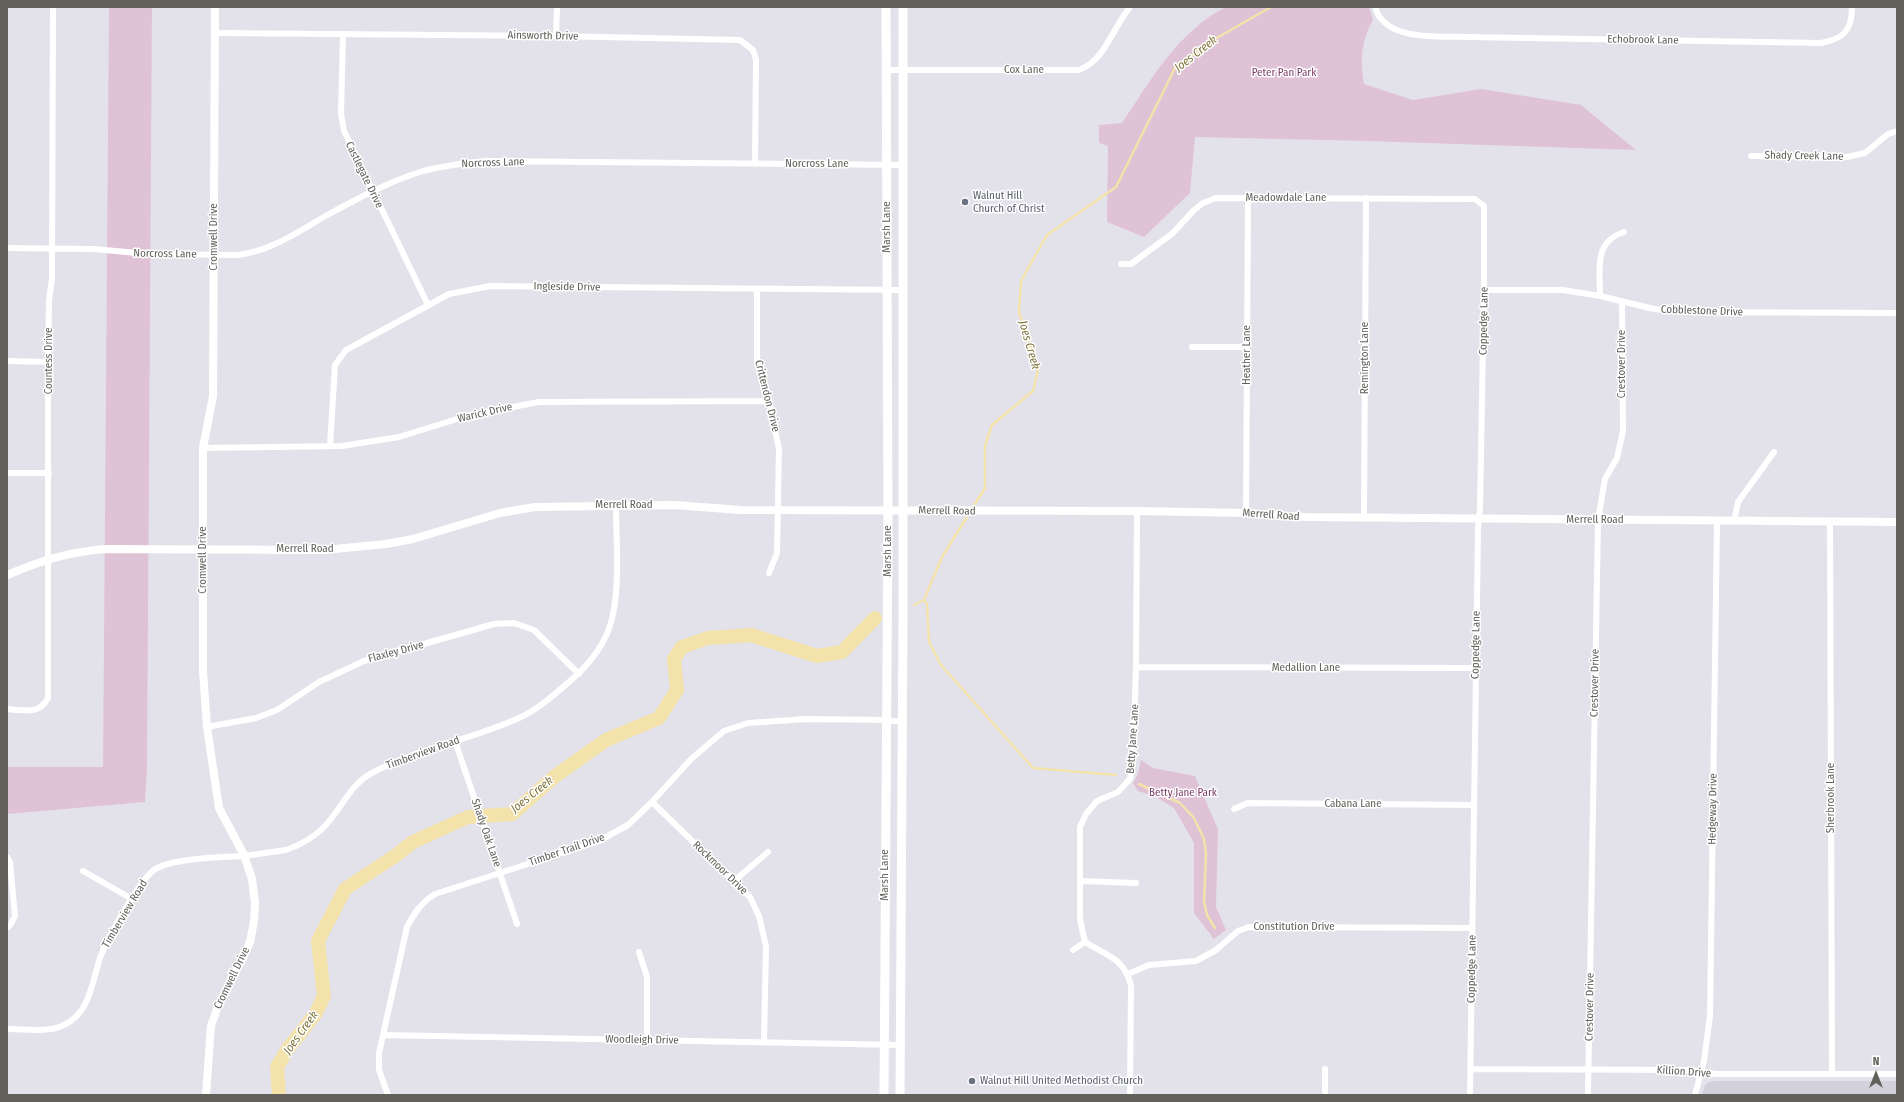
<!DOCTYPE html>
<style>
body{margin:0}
#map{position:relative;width:1904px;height:1102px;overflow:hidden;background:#e3e2eb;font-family:"Fira Sans Condensed",sans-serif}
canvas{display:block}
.frame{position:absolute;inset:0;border:8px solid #61605b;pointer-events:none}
.north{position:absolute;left:1856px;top:1054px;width:40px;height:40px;-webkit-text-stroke:3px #fff;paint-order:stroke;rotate:0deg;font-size:11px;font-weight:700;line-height:16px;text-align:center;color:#61605b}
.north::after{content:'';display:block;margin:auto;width:14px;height:18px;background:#61605b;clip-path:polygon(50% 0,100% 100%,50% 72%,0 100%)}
</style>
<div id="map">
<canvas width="1904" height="1102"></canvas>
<div class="frame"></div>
<div class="north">N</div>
</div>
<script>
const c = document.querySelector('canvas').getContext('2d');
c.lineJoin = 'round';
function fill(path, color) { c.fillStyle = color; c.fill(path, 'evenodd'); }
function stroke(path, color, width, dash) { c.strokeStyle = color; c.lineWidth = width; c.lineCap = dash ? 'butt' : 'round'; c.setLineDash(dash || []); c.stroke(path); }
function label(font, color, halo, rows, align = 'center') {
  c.font = font + ' "Fira Sans Condensed",sans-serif'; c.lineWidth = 3; c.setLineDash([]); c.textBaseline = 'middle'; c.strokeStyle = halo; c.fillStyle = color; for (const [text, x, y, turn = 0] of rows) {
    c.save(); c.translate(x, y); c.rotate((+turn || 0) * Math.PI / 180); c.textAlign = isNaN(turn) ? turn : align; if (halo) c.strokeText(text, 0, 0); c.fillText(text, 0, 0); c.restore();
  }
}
const education = new Path2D(`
 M1715,1081H1897V1095H1702L1705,1085L1709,1082Z`);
const green = new Path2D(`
 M109,7H152L147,767L145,802L7,814V767H103Z
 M1226,7H1369L1373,20C1361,40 1360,61 1364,84L1413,100L1481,89L1581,105L1636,150L1367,141L1195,137L1190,193L1144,237L1107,222L1108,146L1099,143V125L1122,123C1151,80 1178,31 1226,7Z
 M1141,760L1153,768L1195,776L1218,829L1216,907L1226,930L1214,939L1194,913V843L1174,808L1156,797L1138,791L1133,783L1138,774Z`);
const stream = new Path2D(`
 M924,600L927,604L929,642L941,665L1033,768L1116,775
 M914,605L924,600L942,557L985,488V446L992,425L1033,391L1038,370L1019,312L1021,281L1047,235L1116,187L1175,68L1215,39L1271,7
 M1139,784L1180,803L1194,818L1204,839L1206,854L1204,902L1207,915L1215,928`);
const river = new Path2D(`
 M279,1095L277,1067L287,1050L316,1013L324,996L318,941L345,889L395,856L413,842L468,817L512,814L554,777L606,740L659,718L677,690L674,659L682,647L708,638L751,635L817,656L842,652L875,618`);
const minor = new Path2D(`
 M1375,7C1385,42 1439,36 1468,37L1821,43C1844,39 1852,30 1852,7
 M215,33L556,36L740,40L753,50L756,59L755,164
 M343,34L341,114L344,131L428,305
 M556,36L557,7
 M887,70H1079C1105,61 1113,27 1130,7
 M1751,156L1847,157L1865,153L1888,134L1897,131
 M7,248L94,249L148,254L238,255C272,251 299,231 329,214C359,198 390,181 423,171C443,166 464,163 486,161L903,165
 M1121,264H1131L1173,233L1194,210L1203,203L1216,198L1475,199L1484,206V290L1480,509L1478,529L1470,1095
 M757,289V363L769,401L779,449L777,553L769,573
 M1484,290H1563L1600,296L1654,309L1688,312L1897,313
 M1600,296C1600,270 1593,242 1624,232
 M1192,347H1247
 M7,361L48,362
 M330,446L335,365L346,350L449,294L490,286L903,290
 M203,448L342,446L399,437L470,415L539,402L769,401
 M7,473H49
 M1246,513L1248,198
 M1364,518L1366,198
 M1734,521L1738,502L1774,452
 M1830,521L1832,1074
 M1136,667L1476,668
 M7,709C23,710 40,715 48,698V362L49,301L52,278L53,7
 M207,727L256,718L277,710L319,682L364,661L494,624L514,623L534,630L579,674
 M455,741L517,924
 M652,802L750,897L759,916L766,946L764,1042
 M1234,809L1248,803L1474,805
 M7,857L10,862L15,916L11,924L7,928
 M83,871L132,899
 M734,881L768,852
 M1080,881L1136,883
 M1073,950L1085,942
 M639,952L647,977V1041
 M1128,974L1149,965L1196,961L1216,950L1238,931L1249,927L1472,928
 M7,1029C25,1029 48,1033 64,1025C90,1013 92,982 100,958C107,939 139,881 154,870C170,858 223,857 244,856C258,854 272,852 286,850C301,845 313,838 324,827C341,810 350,784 372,773C418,748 471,740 519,718C537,710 555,694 570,681C590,664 608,641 613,614C620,579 616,541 616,505
 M383,1035L900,1045
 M1470,1069L1690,1070L1716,1074H1897
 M388,1095L379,1070V1053L407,927C415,912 421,903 435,894L599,841L628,825L652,802L691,759L724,731L748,723L806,719L886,720L902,722
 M1130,1095L1131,985C1123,957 1107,956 1085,942L1080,919V827L1086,814L1097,801L1118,792L1130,779L1133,764L1136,667L1137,511
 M1325,1095V1069
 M1588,1095L1598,520L1605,479L1617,458L1623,431L1622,301
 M1695,1095L1704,1061L1710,1016L1717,520`);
const tertiary = new Path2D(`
 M7,575C43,560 65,553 104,549L324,550L386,544L413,539L500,513L535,507L674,505L741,510L1137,511L1246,513L1305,517L1897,522
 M206,1095L211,1026L218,1006L241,962L250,942L254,921L255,903L252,879L244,855L219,808L207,727L203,671V448L213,396L215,7`);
const secondary = new Path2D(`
 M884,1095L888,520L886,7
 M900,1095L903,618V7`);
const markers = [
 [965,202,4,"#6b7280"],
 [972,1081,4,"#6b7280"]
];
const streetNames = [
 ["Ainsworth Drive",543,36,1],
 ["Echobrook Lane",1643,40,1],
 ["Cox Lane",1024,70],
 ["Shady Creek Lane",1804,156,1],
 ["Norcross Lane",493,163,-2],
 ["Norcross Lane",817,164],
 ["Castlegate Drive",364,175,64],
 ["Meadowdale Lane",1286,198],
 ["Marsh Lane",887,227,-90],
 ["Cromwell Drive",214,237,-90],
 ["Norcross Lane",165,254,1],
 ["Ingleside Drive",567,287,1],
 ["Cobblestone Drive",1702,311,2],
 ["Coppedge Lane",1484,321,-89],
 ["Heather Lane",1247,355,-90],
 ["Remington Lane",1365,358,-90],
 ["Countess Drive",49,361,-90],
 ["Crestover Drive",1622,364,-90],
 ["Crittendon Drive",767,396,76],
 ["Warick Drive",485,413,-13],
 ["Merrell Road",624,505],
 ["Merrell Road",947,511,1],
 ["Merrell Road",1271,515,4],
 ["Merrell Road",1595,520],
 ["Merrell Road",305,549],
 ["Marsh Lane",888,551,-90],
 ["Cromwell Drive",203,560,-90],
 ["Coppedge Lane",1476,645,-89],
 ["Flaxley Drive",396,652,-15],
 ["Medallion Lane",1306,668],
 ["Crestover Drive",1595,683,-89],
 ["Betty Jane Lane",1133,739,-86],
 ["Timberview Road",423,753,-20],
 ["Sherbrook Lane",1831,798,-90],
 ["Cabana Lane",1353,804],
 ["Hedgeway Drive",1713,809,-89],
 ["Shady Oak Lane",486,833,71],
 ["Timber Trail Drive",567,850,-19],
 ["Rockmoor Drive",720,868,44],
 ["Marsh Lane",885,875,-90],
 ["Timberview Road",125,914,-59],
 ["Constitution Drive",1294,927],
 ["Coppedge Lane",1472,969,-89],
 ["Cromwell Drive",232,978,-64],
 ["Crestover Drive",1590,1007,-89],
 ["Woodleigh Drive",642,1040,1],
 ["Killion Drive",1684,1072,4]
];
const parkNames = [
 ["Peter Pan Park",1284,73],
 ["Betty Jane Park",1183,793]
];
const worshipNames = [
 ["Walnut Hill",973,196],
 ["Church of Christ",973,209],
 ["Walnut Hill United Methodist Church",980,1081]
];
const waterNames = [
 ["Joes Creek",1196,54,-38],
 ["Joes Creek",1029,345,74],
 ["Joes Creek",532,795,-39],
 ["Joes Creek",301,1033,-54]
];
fill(education, '#d2d1db');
fill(green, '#e0c2d6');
stroke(stream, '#f3e2aa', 2.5);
stroke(river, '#f3e2aa', 14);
stroke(minor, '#fff', 6);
stroke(tertiary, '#fff', 8);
stroke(secondary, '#fff', 9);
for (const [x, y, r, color] of markers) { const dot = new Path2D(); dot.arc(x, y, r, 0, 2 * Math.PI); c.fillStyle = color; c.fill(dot); stroke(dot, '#fff', 1.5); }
label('11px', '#61605b', '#fff', streetNames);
label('11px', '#7c3e65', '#fff', parkNames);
label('11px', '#5b616d', '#fff', worshipNames, 'left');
label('italic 12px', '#82773e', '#fff', waterNames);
</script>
